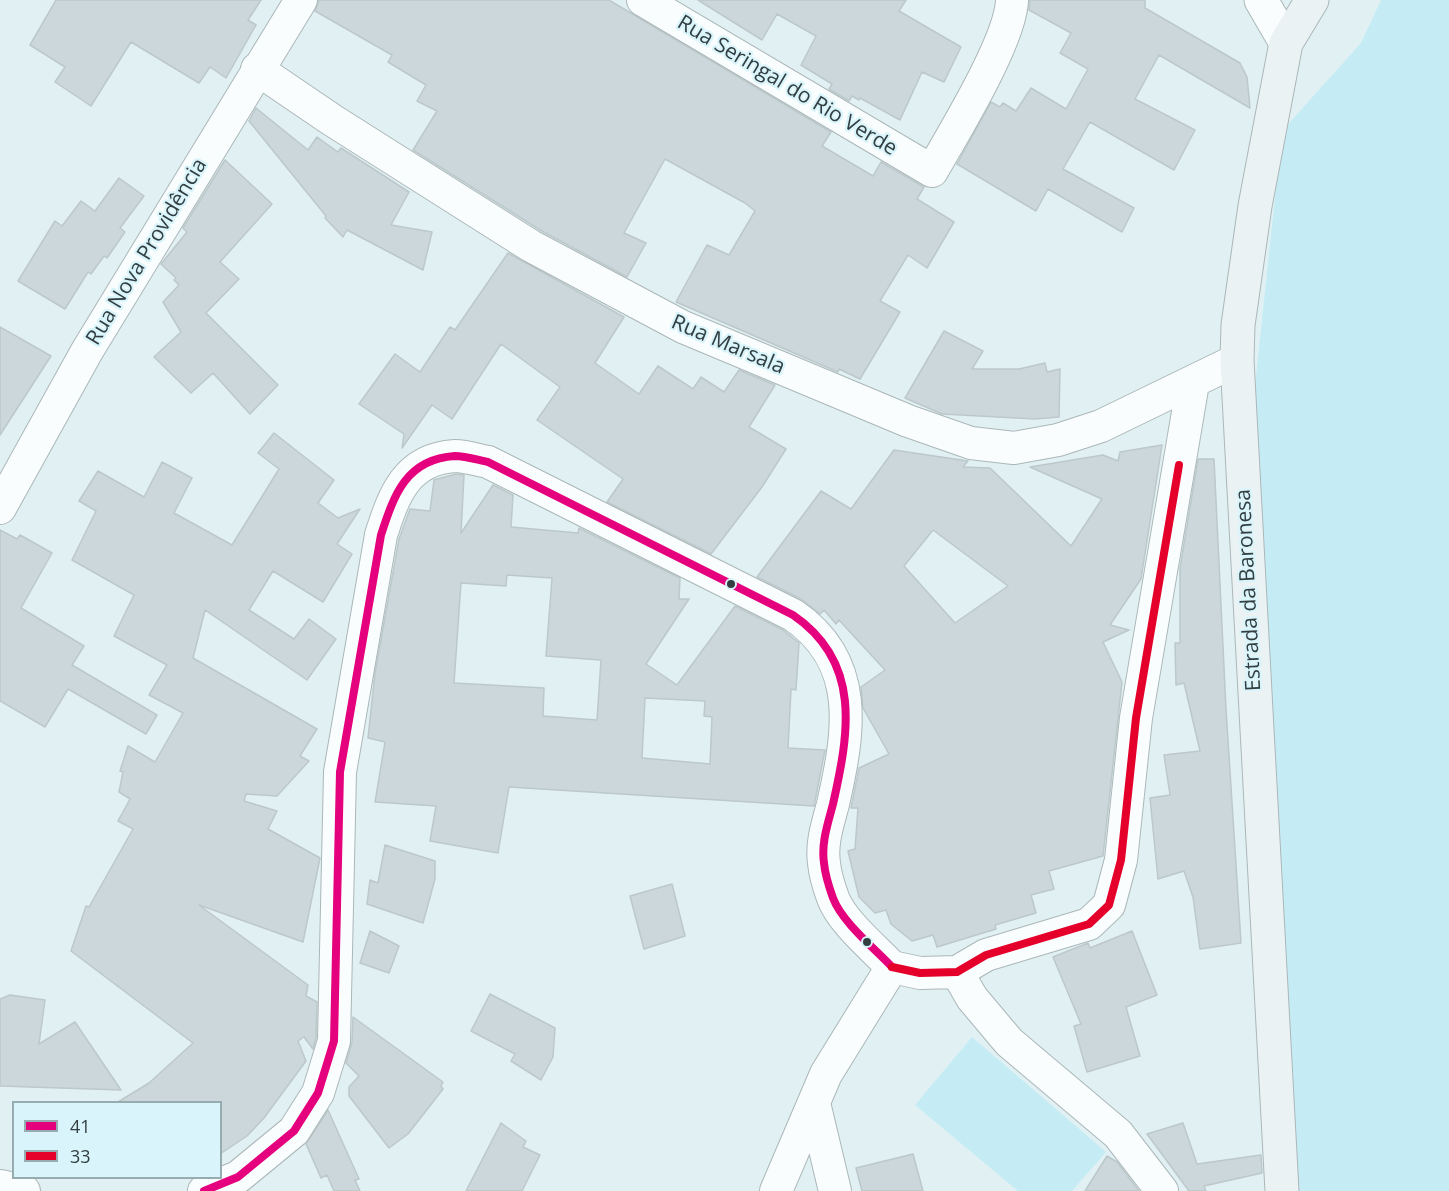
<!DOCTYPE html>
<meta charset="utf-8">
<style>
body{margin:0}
#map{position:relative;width:1449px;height:1191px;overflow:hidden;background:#e1f0f3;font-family:"Open Sans",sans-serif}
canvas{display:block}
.legend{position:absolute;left:12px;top:1101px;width:210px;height:78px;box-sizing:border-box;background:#d9f5fb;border:2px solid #97acb1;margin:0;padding:8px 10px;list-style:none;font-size:18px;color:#333e41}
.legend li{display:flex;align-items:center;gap:12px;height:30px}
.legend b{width:30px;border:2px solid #97acb1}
</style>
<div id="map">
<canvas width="1449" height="1191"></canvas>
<ul class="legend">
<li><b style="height:8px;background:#e5007d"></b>41</li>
<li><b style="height:8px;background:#e4002b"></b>33</li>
</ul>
</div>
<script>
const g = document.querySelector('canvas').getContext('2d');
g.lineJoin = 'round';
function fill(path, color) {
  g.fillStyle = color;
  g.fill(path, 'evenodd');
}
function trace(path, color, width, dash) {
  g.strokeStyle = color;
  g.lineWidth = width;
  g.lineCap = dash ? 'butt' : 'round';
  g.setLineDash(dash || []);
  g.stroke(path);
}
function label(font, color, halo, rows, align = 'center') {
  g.font = font + ' "Open Sans",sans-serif';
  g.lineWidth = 4.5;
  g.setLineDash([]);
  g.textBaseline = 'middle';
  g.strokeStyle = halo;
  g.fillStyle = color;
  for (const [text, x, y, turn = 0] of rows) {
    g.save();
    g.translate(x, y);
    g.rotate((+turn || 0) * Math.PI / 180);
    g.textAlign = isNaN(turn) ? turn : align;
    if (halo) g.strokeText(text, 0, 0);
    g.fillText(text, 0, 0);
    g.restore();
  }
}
const green = new Path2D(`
 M 1381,0 L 1449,0 L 1449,1191 L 1289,1191 L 1250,433 L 1282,131 L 1361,43 Z
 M 972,1037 L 1106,1152 L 1072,1191 L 1018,1191 L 915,1105 Z`);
const building = new Path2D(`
 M 56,0 L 261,0 L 248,20 L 256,25 L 226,78 L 210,67 L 199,83 L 131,42 L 91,106 L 55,82 L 65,67 L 30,45 Z
 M 319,0 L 609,0 L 831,132 L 822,146 L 873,176 L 881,162 L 924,187 L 917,199 L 954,222 L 927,268 L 908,255 L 880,301 L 900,312 L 860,379 L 839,369 L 838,372 L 676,302 L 707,245 L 729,255 L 755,211 L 745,203 L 665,159 L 624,233 L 646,243 L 627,277 L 540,230 L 413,150 L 437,111 L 417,101 L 426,85 L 388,62 L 392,55 L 315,11 Z
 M 698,0 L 906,0 L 899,11 L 961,47 L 944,82 L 922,72 L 900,120 L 860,98 L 859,100 L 852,96 L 849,101 L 829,89 L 832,84 L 801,65 L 816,36 L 777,14 L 762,40 Z
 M 1030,0 L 1145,0 L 1145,8 L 1240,63 L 1247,77 L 1250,108 L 1159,55 L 1135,99 L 1195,130 L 1174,170 L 1090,122 L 1063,169 L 1134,208 L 1122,232 L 1048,189 L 1036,211 L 957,164 L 991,102 L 1000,107 L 1003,103 L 1016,111 L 1031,88 L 1066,109 L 1088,69 L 1060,53 L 1071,33 L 1029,10 Z
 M 256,108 L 308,150 L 317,137 L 338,152 L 341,148 L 409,192 L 391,225 L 432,232 L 423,270 L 347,230 L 343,237 L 325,218 L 326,216 L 249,121 Z
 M 225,160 L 272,204 L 220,262 L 239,279 L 206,313 L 278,385 L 250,414 L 213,373 L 191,393 L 154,357 L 181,332 L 163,302 L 179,285 L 174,280 L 176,278 L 161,264 L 187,232 L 183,228 Z
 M 119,178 L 144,196 L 120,228 L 125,232 L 107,258 L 104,256 L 91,274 L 88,272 L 65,309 L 18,281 L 55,221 L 62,226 L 81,201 L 95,211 Z
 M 508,253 L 624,317 L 595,363 L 639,394 L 658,366 L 693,389 L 701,377 L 724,392 L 739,370 L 775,385 L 749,427 L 786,449 L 762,487 L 711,554 L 607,502 L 623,479 L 537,420 L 560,387 L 501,344 L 452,419 L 432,405 L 402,448 L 404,434 L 359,404 L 395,354 L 420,372 L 450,327 L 455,330 Z
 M 0,327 L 51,356 L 0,435 Z
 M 944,331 L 983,351 L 972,369 L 1019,369 L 1045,363 L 1047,372 L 1060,369 L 1059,417 L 1035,419 L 942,414 L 905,398 Z
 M 274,433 L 334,480 L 318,503 L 338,518 L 360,509 L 337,544 L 352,554 L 323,602 L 273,571 L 249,610 L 294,639 L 309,619 L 336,639 L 307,680 L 205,610 L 193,658 L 317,729 L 300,756 L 309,761 L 277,796 L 246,794 L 244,801 L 277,811 L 268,829 L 320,858 L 303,942 L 199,905 L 308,985 L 306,996 L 317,1002 L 316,1038 L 313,1049 L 304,1037 L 298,1041 L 306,1061 L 264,1118 L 247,1136 L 220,1154 L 220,1102 L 118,1102 L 149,1083 L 193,1043 L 71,951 L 86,906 L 89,907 L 133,829 L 118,821 L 130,799 L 119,792 L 123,772 L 120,771 L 128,746 L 155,762 L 183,713 L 149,695 L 167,665 L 114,636 L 134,595 L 72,560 L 96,511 L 79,501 L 98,471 L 144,497 L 162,462 L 192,478 L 174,513 L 232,545 L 279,469 L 258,453 Z
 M 1162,445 L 1141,579 L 1110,625 L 1129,630 L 1103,642 L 1122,682 L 1103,856 L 1049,871 L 1054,889 L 1031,895 L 1036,913 L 995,925 L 996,929 L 937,947 L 933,935 L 912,941 L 891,924 L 886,910 L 875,913 L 859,897 L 848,851 L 855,849 L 858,808 L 851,808 L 859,768 L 889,754 L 863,708 L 861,687 L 885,670 L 839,620 L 836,624 L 824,610 L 820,614 L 801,599 L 757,577 L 821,491 L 851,509 L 894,450 L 968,461 L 963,467 L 990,468 L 1071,546 L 1102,499 L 1030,467 L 1103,455 L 1118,461 L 1120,452 ZM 933,530 L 1008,586 L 955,623 L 904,566 Z
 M 1198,459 L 1214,459 L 1226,709 L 1241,943 L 1200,949 L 1193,897 L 1184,871 L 1158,879 L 1150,798 L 1170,795 L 1164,755 L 1200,751 L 1184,683 L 1176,685 L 1175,643 L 1180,643 L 1180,568 Z
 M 456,474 L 464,475 L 461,533 L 493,485 L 513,495 L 511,527 L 578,533 L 579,528 L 680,578 L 679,599 L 689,599 L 646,664 L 677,685 L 735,606 L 783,630 L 799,643 L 796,690 L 791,689 L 788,748 L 825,750 L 814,806 L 509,787 L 498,853 L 430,841 L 436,806 L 375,802 L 385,742 L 368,738 L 375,673 L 399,539 L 410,509 L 430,511 L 434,480 ZM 507,575 L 552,578 L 546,656 L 601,660 L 597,720 L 543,716 L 544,688 L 454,683 L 461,583 L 506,586 ZM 645,698 L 705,701 L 704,716 L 712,717 L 710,764 L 642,758 Z
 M 0,530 L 17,539 L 20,535 L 52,553 L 21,608 L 84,646 L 72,665 L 157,715 L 146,734 L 68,689 L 45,727 L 0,701 Z
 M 385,845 L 435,861 L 435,879 L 423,923 L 367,904 L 370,880 L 378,883 Z
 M 672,884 L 685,936 L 644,949 L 630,896 Z
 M 370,931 L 399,946 L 389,973 L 360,963 Z
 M 1132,931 L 1157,995 L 1126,1007 L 1140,1056 L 1087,1072 L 1074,1026 L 1081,1024 L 1053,957 L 1088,943 L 1090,948 Z
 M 490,994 L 555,1028 L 553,1057 L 541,1080 L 511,1061 L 515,1054 L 471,1031 Z
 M 10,995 L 45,1000 L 39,1044 L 75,1022 L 121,1090 L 0,1086 L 0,999 Z
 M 353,1017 L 443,1082 L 441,1086 L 443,1089 L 408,1134 L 389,1148 L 349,1096 L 349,1087 L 359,1076 L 346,1063 L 352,1042 Z
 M 328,1110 L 359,1179 L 355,1180 L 360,1191 L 334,1191 L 327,1175 L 321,1178 L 306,1144 Z
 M 501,1123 L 526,1141 L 523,1147 L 540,1155 L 522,1191 L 466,1191 Z
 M 1183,1123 L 1197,1164 L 1261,1155 L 1262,1173 L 1204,1186 L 1206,1191 L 1189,1191 L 1147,1134 Z
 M 913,1154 L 923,1191 L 862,1191 L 856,1168 Z
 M 1107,1156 L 1117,1162 L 1139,1191 L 1085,1191 Z`);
const minor = new Path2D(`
 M 643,0 L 932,171 C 953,134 1011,40 1012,0
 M 257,69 L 332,120 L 531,246 L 683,327 L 908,421 L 971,443 L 1014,448 L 1058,440 L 1101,426 L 1237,360
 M 0,508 L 87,351 L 301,0
 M 892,967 L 920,973 L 957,972 L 986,955 L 1089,924 L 1109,905 L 1121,860 L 1136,718 L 1193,383
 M 957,972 L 972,998 L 1009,1042 L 1118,1134 L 1162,1191
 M 814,1103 L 835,1191
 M 0,1186 L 24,1191
 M 204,1191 L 238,1177 L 294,1131 L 318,1093 L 334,1041 L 340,772 L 381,535 C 394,495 406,459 455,456 C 465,456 478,460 488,462 L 793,615 C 862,662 849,733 833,804 C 828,823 821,843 824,863 C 825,874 829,887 833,898 C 842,922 874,948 892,967
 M 776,1191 L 826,1074 L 892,967`);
const tertiary = new Path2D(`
 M 1261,0 L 1286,43`);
const secondary = new Path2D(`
 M 1282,1191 L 1237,360 L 1238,325 L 1255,206 L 1286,43 L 1312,0`);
const bus1 = new Path2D(`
 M 204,1191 L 238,1177 L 294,1131 L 318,1093 L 334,1041 L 340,772 L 381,535 C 394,495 406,459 455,456 C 465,456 478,460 488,462 L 793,615 C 862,662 849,733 833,804 C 828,823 821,843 824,863 C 825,874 829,887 833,898 C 842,922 874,948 892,967`);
const bus2 = new Path2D(`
 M 892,967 L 920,973 L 957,972 L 986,955 L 1089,924 L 1109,905 L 1121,860 L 1136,718 L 1179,465`);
const markers = [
 [731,584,5,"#333e41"],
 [867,942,5,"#333e41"]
];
const streetNames = [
 ["Rua Seringal do Rio Verde",787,86,31],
 ["Rua Nova Providência",147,252,-59],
 ["Rua Marsala",728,345,23],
 ["Estrada da Baronesa",1249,590,-93]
];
fill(green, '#c5ecf5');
fill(building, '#cbd7da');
trace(building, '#bcc8ca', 1.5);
trace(minor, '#abb7b9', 34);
trace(tertiary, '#abb7b9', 35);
trace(secondary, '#abb7b9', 35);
trace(minor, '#fafdfd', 32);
trace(tertiary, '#fafdfd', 33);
trace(secondary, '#ebf2f3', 33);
trace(bus1, '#e5007d', 8);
trace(bus2, '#e4002b', 8);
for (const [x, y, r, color] of markers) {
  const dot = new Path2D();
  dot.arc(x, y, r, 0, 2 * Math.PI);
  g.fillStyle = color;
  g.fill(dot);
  trace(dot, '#d9f5fb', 2);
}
label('21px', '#333e41', '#d9f5fb', streetNames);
</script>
